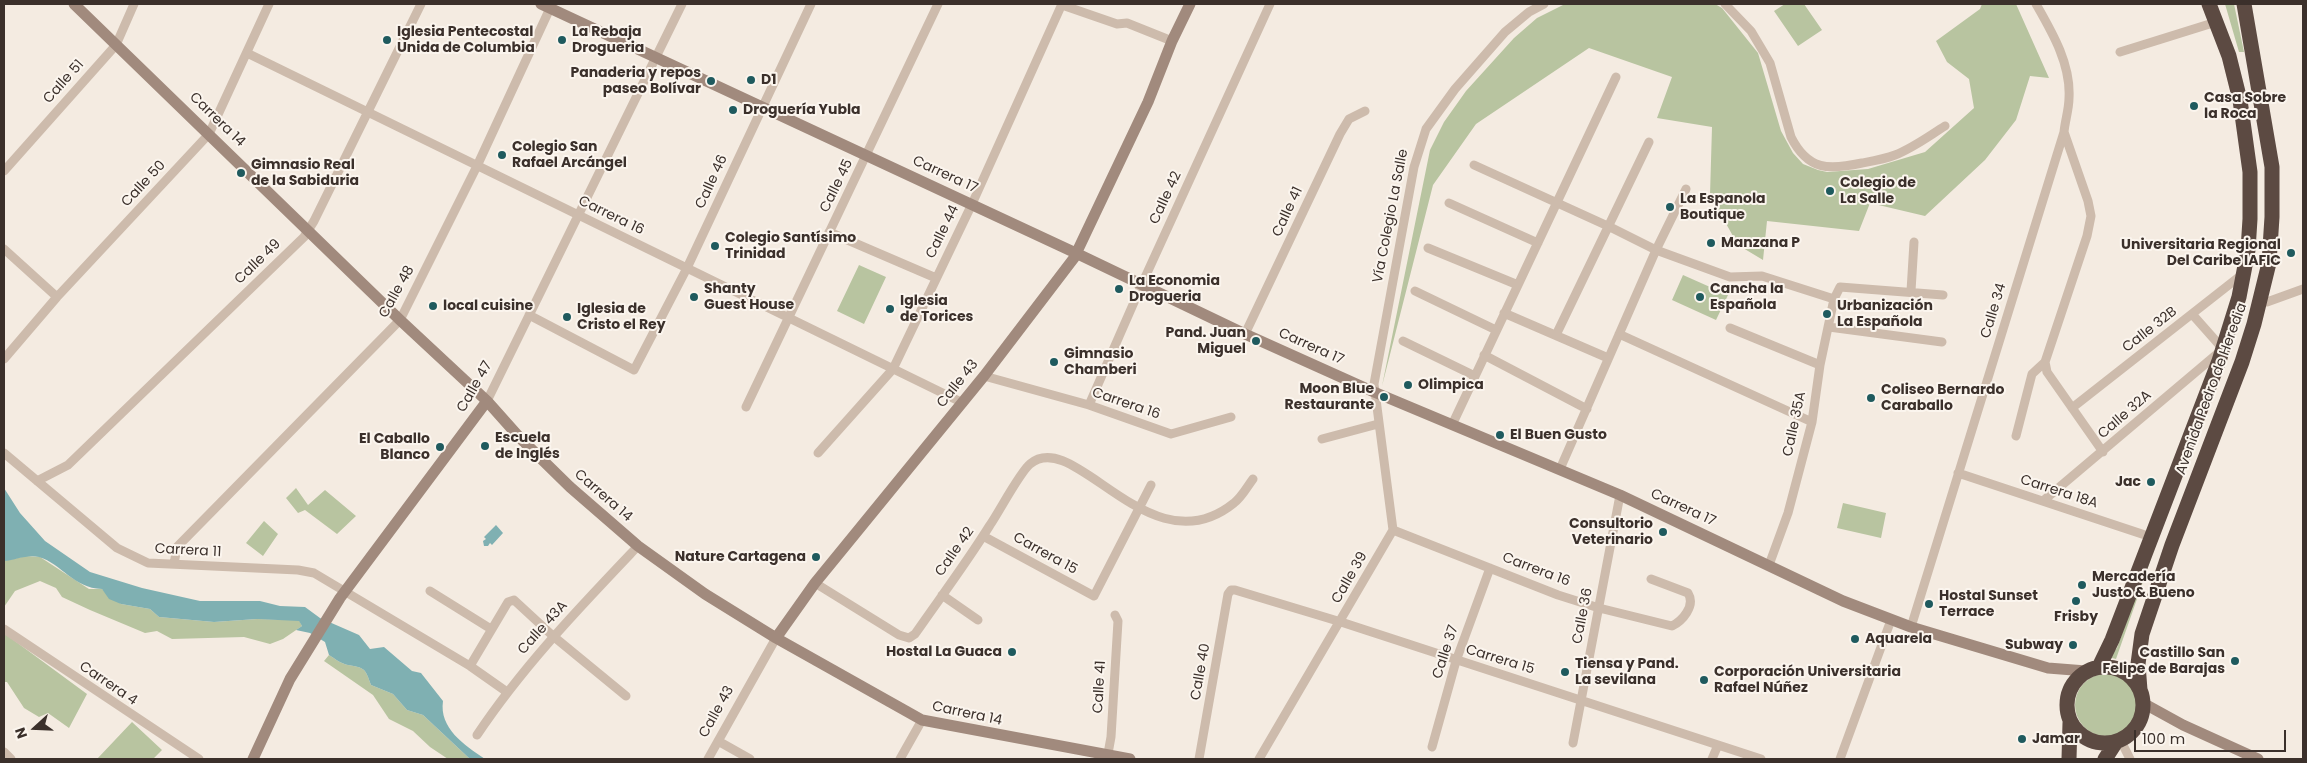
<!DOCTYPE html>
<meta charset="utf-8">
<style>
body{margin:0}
#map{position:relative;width:2307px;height:763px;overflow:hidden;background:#f4ebe1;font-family:Poppins,sans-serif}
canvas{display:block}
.frame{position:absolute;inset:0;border:5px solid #3b302b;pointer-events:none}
.north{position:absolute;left:10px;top:703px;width:50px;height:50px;-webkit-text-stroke:4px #fbf5ee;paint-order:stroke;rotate:250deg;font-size:14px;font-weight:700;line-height:20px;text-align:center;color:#3b302b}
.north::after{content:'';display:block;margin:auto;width:18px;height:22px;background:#3b302b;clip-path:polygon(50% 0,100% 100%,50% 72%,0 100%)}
.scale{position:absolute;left:2134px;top:730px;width:152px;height:22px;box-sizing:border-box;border:2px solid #3b302b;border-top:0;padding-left:6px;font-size:15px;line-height:18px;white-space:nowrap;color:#3b302b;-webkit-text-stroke:4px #fbf5ee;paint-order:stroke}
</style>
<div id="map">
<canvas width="2307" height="763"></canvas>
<div class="frame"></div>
<div class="north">N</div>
<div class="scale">100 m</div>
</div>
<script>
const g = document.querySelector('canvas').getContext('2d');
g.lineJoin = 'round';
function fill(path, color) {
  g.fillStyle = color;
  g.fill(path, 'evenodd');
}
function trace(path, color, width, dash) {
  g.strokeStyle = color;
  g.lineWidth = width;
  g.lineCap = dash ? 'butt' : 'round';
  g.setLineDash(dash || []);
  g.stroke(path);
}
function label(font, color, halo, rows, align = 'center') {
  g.font = font + ' Poppins,sans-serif';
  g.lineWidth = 4;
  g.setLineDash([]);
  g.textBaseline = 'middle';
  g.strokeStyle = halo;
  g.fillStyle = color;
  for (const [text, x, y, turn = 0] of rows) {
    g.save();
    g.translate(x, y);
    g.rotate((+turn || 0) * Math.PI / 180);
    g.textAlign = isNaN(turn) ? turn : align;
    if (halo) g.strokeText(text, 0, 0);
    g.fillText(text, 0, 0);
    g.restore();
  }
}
const green = new Path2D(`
 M 1565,4 L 1715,4 L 1722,8 L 1758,53 L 1781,131 L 1793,153 L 1803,164 L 1818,170 L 1827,172 L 1868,169 L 1925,152 L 1974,108 L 1969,79 L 1947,62 L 1936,41 L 1980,9 L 1982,4 L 2016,4 L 2049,78 L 2030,76 L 2016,120 L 1985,160 L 1925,216 L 1870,203 L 1859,231 L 1767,221 L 1763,260 L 1738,245 L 1710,195 L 1712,127 L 1657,118 L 1672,77 L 1589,48 L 1476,124 L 1433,185 L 1382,386 L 1430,150 L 1444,122 L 1466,91 L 1514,38 L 1537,18 Z
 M 1785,4 L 1804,4 L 1822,30 L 1798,46 L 1774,11 Z
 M 2225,4 L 2234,4 L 2244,52 L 2239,52 Z
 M 859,265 L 886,277 L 864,324 L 837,311 Z
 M 1683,275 L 1728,295 L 1716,320 L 1672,300 Z
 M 296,488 L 308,505 L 325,490 L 356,516 L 337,534 L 305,510 L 298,513 L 286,498 Z
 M 1843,503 L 1886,513 L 1881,538 L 1837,528 Z
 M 264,521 L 278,534 L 263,556 L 246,543 Z
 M 26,556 L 40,557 L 89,589 L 102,589 L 121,604 L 150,609 L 159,617 L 214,622 L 257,619 L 299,620 L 302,626 L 283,639 L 270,644 L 244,637 L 172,639 L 157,631 L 145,633 L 90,610 L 62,597 L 56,588 L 40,581 L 15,591 L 4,607 L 4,561 Z
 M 2151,559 L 2116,659 L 2108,657 L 2117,648 L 2147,564 Z
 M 4,633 L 87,694 L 69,728 L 48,713 L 39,717 L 24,708 L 7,682 L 4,682 Z
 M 329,655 C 335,659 342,664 348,665 C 365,668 365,668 371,685 L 393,694 L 407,710 L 423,715 L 470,759 L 448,759 L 430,747 L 413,731 L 389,719 L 373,695 L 324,661 Z
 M2075 705a31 31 0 1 1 62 0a31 31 0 1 1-62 0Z
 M 132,722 L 162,750 L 153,759 L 97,759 Z`);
const water = new Path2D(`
 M 4,488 L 20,513 L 45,541 L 90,572 L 142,588 L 200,601 L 260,601 L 280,606 L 305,607 L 320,618 L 359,635 L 370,649 L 384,647 L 412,671 L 421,673 L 443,701 C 439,728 464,745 485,759 L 470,759 L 423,715 L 407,710 L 393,694 L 371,685 C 365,668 365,668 348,665 C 342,664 335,659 329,655 L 325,642 L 310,633 L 296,630 L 302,626 L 299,621 L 257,619 L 214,622 L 159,617 L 150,609 L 121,604 L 109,599 L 102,589 C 73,588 62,564 39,557 C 27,554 16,560 4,561 Z
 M 496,525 L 503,533 L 492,545 L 490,543 L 488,546 L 484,546 L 483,541 L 486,539 L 484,537 Z`);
const street = new Path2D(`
 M 1725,4 L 1751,31 L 1770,63 L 1791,137 C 1808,171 1829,170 1862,163 C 1873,161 1885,159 1895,155 C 1913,148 1929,136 1945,126
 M 1062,5 L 1117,24 L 1127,23 L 1172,41
 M 2120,52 L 2216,22
 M 247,53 L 963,403
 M 2064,132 L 2088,201 L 2091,216 L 2087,236 L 2045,362 L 2047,372 L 2103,452
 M 1474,165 L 1610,227 L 1656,250 L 1730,277 L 1762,276 L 1834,299
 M 4,171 L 116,45 L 134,4
 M 1449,203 L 1538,243
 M 829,232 L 936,278
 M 1428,248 L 1518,285
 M 4,249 L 57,297
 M 1415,291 L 1496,330
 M 1911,291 L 1914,242
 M 2260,302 L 2267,302 L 2303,289
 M 1504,313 L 1608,358
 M 529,315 L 634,370 L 687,268 L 811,4
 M 1829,327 L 1942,342
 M 1730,328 L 1820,365
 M 1245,334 L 1340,134 L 1349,119 L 1365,111
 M 1619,334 L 1812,422
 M 1556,335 L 1649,142
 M 1403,341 L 1475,376
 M 1484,355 L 1587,409
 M 4,359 L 57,297 L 209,134 L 269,4
 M 984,376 L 1089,405 L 1171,434 L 1231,417
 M 487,401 L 682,4
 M 1089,405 L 1142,284 L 1270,4
 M 746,407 L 938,4
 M 2072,408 L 2244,273
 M 1452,425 L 1616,77
 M 2016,436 L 2032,374 L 2045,362
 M 1322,439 L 1378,424
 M 4,453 L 117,548 L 148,563 L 298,570 L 314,573 L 470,666 L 507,692
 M 818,453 L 893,369 L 972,204 L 1062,4
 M 1560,469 L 1656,250 L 1686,189
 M 1958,473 L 2151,537
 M 37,481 L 68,465 L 304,237 L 314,221 L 421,4
 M 2043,501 L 2223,349 L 2192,314
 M 1393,530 L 1558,595 L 1599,608 L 1672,626 C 1682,621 1696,606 1688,593 L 1651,579
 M 983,536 L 1094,596 L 1151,485
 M 174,564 L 177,547 L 400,320 L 477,166 L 552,4
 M 1769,565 L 1788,513 L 1812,422 L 1820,365 L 1834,299 L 1840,287 L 1943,295
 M 815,583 L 899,635 L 909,638 L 915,634 C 940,598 967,562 990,525 C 999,512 1020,472 1030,464 C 1075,426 1150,571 1234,503 C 1242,497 1247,487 1253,479
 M 430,591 L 491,629
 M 942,595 L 978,620
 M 1911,627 L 2064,132 C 2065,121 2069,109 2069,98 C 2071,64 2052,32 2036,4
 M 4,629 L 199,759
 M 470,666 L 508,602 L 514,600 L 553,636 L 626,696
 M 477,735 C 523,666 581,606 638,546
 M 718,741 L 750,759
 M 2121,741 L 2130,759
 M 1573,743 L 1620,495
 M 1432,747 L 1456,661 L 1490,568
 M 4,752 L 11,759
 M 708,759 L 776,638
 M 900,759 L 922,720
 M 1107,759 L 1111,737 L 1118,621 L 1115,615
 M 1199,759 L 1228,594 L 1231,590 L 1235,590 L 1341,622 L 1761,759
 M 1259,759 L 1393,530 L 1374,384 L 1414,167 L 1426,129 L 1455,89 L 1505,32 L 1529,12 L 1544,4
 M 1712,759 L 1718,745
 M 1840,759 L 1891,620`);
const secondary = new Path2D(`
 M 74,4 L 400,320 L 487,401 L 520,438 L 570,487 L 638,546 L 705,594 L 776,638 L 922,720 L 1130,759
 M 541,4 L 1080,255 L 1245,334 L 1374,392 L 1620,495 L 1843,601 L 1911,627 L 2048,668 L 2086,671
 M 776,638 L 815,583 L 984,376 L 1074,258 L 1148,102 L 1172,41 L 1190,4
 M 2143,703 L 2183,725 L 2258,759
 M 253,759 L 290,679 L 340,598 L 487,401`);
const highway = new Path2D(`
 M2067 705a38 38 0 1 1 76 0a38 38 0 1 1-76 0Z
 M 2099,667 L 2112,640 L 2219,361 L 2239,297 L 2248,250 L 2250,219 L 2250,172 L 2240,100 L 2229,56 L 2209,4
 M 2140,690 L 2138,664 L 2142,634 L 2172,545 L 2242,362 L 2254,324 L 2269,263 L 2272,217 L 2272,167 L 2244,4
 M 2069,759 L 2070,723
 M 2105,759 L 2116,742`);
const markers = [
 [387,40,5,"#1f5a5e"],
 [562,40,5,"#1f5a5e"],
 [751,80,5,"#1f5a5e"],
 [711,81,5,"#1f5a5e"],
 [2194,106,5,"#1f5a5e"],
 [733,110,5,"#1f5a5e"],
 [502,155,5,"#1f5a5e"],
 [241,173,5,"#1f5a5e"],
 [1830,191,5,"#1f5a5e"],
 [1670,207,5,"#1f5a5e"],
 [1711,243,5,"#1f5a5e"],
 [715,246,5,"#1f5a5e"],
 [2291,253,5,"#1f5a5e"],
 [1119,289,5,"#1f5a5e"],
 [694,297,5,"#1f5a5e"],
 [1700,297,5,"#1f5a5e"],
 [433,306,5,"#1f5a5e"],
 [890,309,5,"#1f5a5e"],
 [1827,314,5,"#1f5a5e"],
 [567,317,5,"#1f5a5e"],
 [1256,341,5,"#1f5a5e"],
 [1054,362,5,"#1f5a5e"],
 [1408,385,5,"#1f5a5e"],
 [1384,397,5,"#1f5a5e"],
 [1871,398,5,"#1f5a5e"],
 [1500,435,5,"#1f5a5e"],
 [485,446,5,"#1f5a5e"],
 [440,447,5,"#1f5a5e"],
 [2151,482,5,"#1f5a5e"],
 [1663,532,5,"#1f5a5e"],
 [816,557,5,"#1f5a5e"],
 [2082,585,5,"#1f5a5e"],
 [2076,601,5,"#1f5a5e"],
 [1929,604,5,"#1f5a5e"],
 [1855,639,5,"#1f5a5e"],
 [2073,645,5,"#1f5a5e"],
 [1012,652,5,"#1f5a5e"],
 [2235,661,5,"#1f5a5e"],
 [1565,672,5,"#1f5a5e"],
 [1704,680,5,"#1f5a5e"],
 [2022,739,5,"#1f5a5e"]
];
const poiNames = [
 ["Iglesia Pentecostal",397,32],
 ["Unida de Columbia",397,48],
 ["La Rebaja",572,32],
 ["Drogueria",572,48],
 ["Panaderia y repos",701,73,"right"],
 ["paseo Bolívar",701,89,"right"],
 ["D1",761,80],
 ["Casa Sobre",2204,98],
 ["la Roca",2204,114],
 ["Droguería Yubla",743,110],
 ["Colegio San",512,147],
 ["Rafael Arcángel",512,163],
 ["Gimnasio Real",251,165],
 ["de la Sabiduria",251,181],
 ["Colegio de",1840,183],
 ["La Salle",1840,199],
 ["La Espanola",1680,199],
 ["Boutique",1680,215],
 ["Colegio Santísimo",725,238],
 ["Trinidad",725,254],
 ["Manzana P",1721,243],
 ["Universitaria Regional",2281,245,"right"],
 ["Del Caribe IAFIC",2281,261,"right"],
 ["La Economia",1129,281],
 ["Drogueria",1129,297],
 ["Shanty",704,289],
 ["Guest House",704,305],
 ["Cancha la",1710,289],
 ["Española",1710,305],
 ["Iglesia",900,301],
 ["de Torices",900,317],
 ["local cuisine",443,306],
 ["Urbanización",1837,306],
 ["La Española",1837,322],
 ["Iglesia de",577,309],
 ["Cristo el Rey",577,325],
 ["Pand. Juan",1246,333,"right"],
 ["Miguel",1246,349,"right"],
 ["Gimnasio",1064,354],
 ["Chamberi",1064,370],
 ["Olimpica",1418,385],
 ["Moon Blue",1374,389,"right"],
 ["Restaurante",1374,405,"right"],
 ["Coliseo Bernardo",1881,390],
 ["Caraballo",1881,406],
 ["El Buen Gusto",1510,435],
 ["Escuela",495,438],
 ["de Inglés",495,454],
 ["El Caballo",430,439,"right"],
 ["Blanco",430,455,"right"],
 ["Jac",2141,482,"right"],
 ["Consultorio",1653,524,"right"],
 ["Veterinario",1653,540,"right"],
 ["Nature Cartagena",806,557,"right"],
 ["Mercadería",2092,577],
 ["Justo & Bueno",2092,593],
 ["Hostal Sunset",1939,596],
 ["Terrace",1939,612],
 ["Frisby",2076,617,"center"],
 ["Aquarela",1865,639],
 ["Subway",2063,645,"right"],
 ["Hostal La Guaca",1002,652,"right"],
 ["Castillo San",2225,653,"right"],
 ["Felipe de Barajas",2225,669,"right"],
 ["Tiensa y Pand.",1575,664],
 ["La sevilana",1575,680],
 ["Corporación Universitaria",1714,672],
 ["Rafael Núñez",1714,688],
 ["Jamar",2032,739]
];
const streetNames = [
 ["Calle 51",64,82,-48],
 ["Carrera 14",217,120,44],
 ["Carrera 17",945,175,25],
 ["Calle 46",712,182,-65],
 ["Calle 50",144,184,-47],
 ["Calle 45",837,186,-64],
 ["Calle 42",1166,198,-65],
 ["Calle 41",1288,212,-65],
 ["Carrera 16",611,216,26],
 ["Vía Colegio La Salle",1391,216,-79],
 ["Calle 44",943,232,-64],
 ["Calle 49",258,262,-44],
 ["Calle 48",397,292,-61],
 ["Calle 34",1994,311,-73],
 ["Calle 32B",2150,330,-38],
 ["Carrera 17",1311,347,24],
 ["Calle 43",958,384,-51],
 ["Calle 47",475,387,-60],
 ["Avenida Pedro de Heredia",2212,389,-70],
 ["Carrera 16",1126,404,19],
 ["Calle 32A",2125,415,-41],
 ["Calle 35A",1795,424,-78],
 ["Carrera 18A",2059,492,18],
 ["Carrera 14",603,496,41],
 ["Carrera 17",1683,508,25],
 ["Carrera 11",188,551,3],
 ["Calle 42",955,552,-55],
 ["Carrera 15",1045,554,29],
 ["Carrera 16",1536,570,21],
 ["Calle 39",1350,578,-60],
 ["Calle 36",1583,616,-79],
 ["Calle 43A",543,628,-48],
 ["Calle 37",1446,652,-72],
 ["Carrera 15",1500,660,17],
 ["Calle 40",1201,672,-80],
 ["Carrera 4",108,684,34],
 ["Calle 41",1100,687,-87],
 ["Calle 43",717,712,-61],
 ["Carrera 14",967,714,12]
];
fill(green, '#b8c4a0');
fill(water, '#7fb0b2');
trace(street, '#cdbbac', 9);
trace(secondary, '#a18a7d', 11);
trace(highway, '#5c4a42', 15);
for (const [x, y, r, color] of markers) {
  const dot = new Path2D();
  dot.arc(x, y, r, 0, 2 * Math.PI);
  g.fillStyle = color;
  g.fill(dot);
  trace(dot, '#fbf5ee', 2);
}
label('bold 14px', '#3b302b', '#fbf5ee', poiNames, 'left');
label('14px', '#3b302b', '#fbf5ee', streetNames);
</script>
